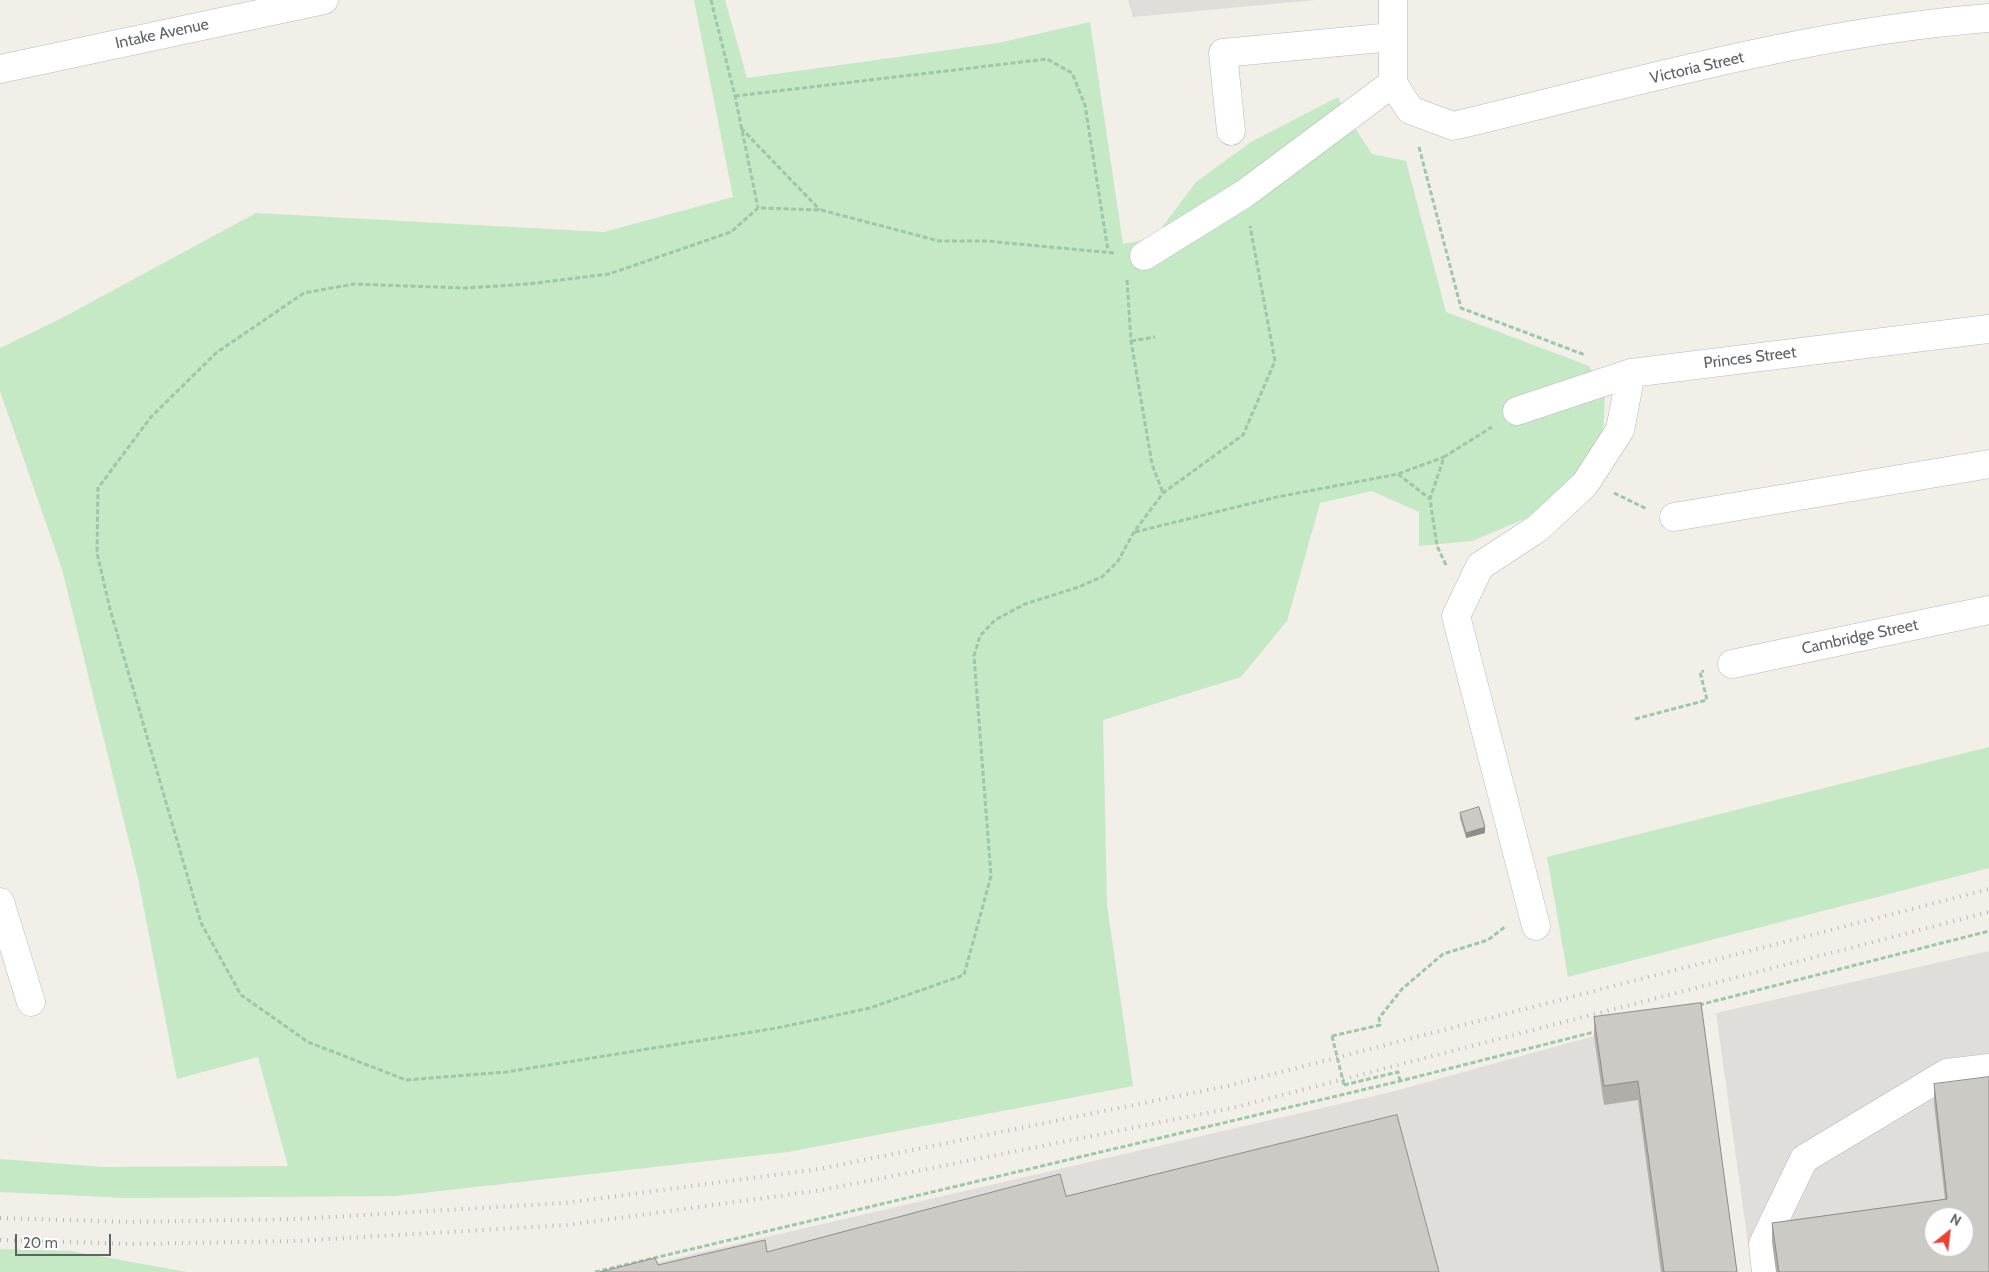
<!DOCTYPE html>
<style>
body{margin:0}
#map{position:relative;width:1989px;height:1272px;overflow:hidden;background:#f1efe8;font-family:Cabin,sans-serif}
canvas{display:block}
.north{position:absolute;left:1924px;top:1207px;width:50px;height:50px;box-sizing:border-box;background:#fff;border:1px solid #bfc1c3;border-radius:50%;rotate:29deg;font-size:14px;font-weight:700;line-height:20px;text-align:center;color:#5f6368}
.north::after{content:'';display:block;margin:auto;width:18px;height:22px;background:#ea4335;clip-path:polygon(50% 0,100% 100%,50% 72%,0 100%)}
.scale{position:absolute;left:15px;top:1234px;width:96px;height:22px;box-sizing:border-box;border:2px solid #5f6368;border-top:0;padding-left:6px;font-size:15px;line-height:18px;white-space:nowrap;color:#5f6368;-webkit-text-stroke:4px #fff;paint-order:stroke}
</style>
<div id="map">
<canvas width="1989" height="1272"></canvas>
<div class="north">N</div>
<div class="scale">20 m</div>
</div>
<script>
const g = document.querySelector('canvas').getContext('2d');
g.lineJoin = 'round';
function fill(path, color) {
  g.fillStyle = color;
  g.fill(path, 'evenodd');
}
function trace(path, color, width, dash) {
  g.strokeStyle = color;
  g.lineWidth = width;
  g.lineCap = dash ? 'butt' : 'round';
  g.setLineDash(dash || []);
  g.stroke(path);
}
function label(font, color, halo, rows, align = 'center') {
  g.font = font + ' Cabin,sans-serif';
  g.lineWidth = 4.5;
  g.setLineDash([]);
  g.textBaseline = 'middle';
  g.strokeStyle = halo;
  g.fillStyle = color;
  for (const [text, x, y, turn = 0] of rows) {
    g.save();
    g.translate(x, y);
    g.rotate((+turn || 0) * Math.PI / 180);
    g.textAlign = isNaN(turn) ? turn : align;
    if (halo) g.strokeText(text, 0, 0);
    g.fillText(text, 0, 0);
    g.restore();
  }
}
const industrial = new Path2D(`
 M 1128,0 L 1316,0 L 1133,17 Z
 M 1989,951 L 1989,1272 L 1752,1272 L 1716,1013 ZM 1934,1217 L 1964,1217 L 1964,1247 L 1934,1247 Z
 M 1701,1022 L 1735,1272 L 616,1272 L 1391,1092 L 1594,1036 Z`);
const green = new Path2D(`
 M 694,0 L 725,0 L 747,78 L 998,43 L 1090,22 L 1123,244 L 1154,238 L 1196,182 L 1251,142 L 1338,97 L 1347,116 L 1372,154 L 1406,161 L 1446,312 L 1589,366 L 1605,396 L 1603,433 L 1577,475 L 1527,518 L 1472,541 L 1419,546 L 1419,512 L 1372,491 L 1320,503 L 1287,621 L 1241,677 L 1103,720 L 1107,905 L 1133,1086 L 788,1152 L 395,1196 L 127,1198 L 0,1192 L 0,1159 L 104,1167 L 288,1166 L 258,1057 L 177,1079 L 138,878 L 62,569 L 0,391 L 0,348 L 60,319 L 256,213 L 604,232 L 733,197 Z
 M 1989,747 L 1989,868 L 1568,977 L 1547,857 Z
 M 0,1249 L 71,1251 L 187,1272 L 0,1272 Z`);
const path = new Path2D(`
 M 711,0 L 735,96 L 758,208
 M 735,96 L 1047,59 L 1072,73 L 1085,105 L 1108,251
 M 741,128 L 820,210
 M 1419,147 L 1461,308 L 1585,355
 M 1114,253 L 986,241 L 939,241 L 821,210 L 758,208 L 731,232 L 609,274 L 528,284 L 465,288 L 354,284 L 304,293 L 216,353 L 151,417 L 98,488 L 97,553 L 110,609 L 201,923 L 241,995 L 308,1042 L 406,1080 L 506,1072 L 777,1028 L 870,1008 L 964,975 L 991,876 L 974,656 L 980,636 L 995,620 L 1025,604 L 1076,588 L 1102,577 L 1118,561 L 1134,532 L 1163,493 L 1243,435 L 1275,361 L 1250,226
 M 1127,280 L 1131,341 L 1152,464 L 1163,493
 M 1131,341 L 1155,337
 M 1398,474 L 1430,499
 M 1614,493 L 1647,509
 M 1135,532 L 1277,497 L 1398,474 L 1444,457
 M 1446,565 L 1437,546 L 1430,499 L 1444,457 L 1492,427
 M 1635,719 L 1707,700 L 1700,672 L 1704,671
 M 1699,1005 L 1989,931
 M 1332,1036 L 1380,1025 L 1379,1018 L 1402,989 L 1443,954 L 1488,940 L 1506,926
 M 1344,1085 L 1398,1072 L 1400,1081
 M 595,1272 L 1400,1081 L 1598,1031`);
const minor = new Path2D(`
 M 1393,0 L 1393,83 L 1410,110 L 1453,126 C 1630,84 1807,32 1989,18
 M 0,69 L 324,0
 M 1231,131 L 1223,53 L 1392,37
 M 1144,256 L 1244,194 L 1393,83
 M 1517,411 L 1631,373 L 1989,329
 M 1674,517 L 1989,464
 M 1732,664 L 1989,610
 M 0,902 L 31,1002
 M 1536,926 L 1456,616 L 1480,566 L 1538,528 L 1585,484 L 1620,430 L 1631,373
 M 1766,1272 L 1763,1244 L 1804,1159 L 1947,1073 L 1989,1068`);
const rail = new Path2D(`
 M 0,1218 L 132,1222 L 296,1219 L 565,1203 L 819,1169 L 1227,1086 L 1989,889
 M 0,1240 L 132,1244 L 296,1241 L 567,1225 L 822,1190 L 1232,1108 L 1989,912`);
const pathBridge = new Path2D(`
 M 1332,1036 L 1344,1085`);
const wall = new Path2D(`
 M 1460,813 L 1485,833 L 1466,838 L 1460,818 Z
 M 1701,1003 L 1737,1272 L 1661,1272 L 1638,1100 L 1604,1105 L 1594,1036 L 1594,1017 Z
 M 1934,1084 L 1989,1272 L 1776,1272 L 1772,1242 L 1772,1223 L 1945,1199 L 1934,1103 Z`);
const shadedWall = new Path2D(`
 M 1485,827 L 1485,833 L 1466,838 L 1466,833 Z`);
const building = new Path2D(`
 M 1479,807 L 1485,827 L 1466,833 L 1460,813 Z
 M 1701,1003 L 1737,1272 L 1664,1272 L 1638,1081 L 1604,1086 L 1594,1017 Z
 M 1989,1077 L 1989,1272 L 1779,1272 L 1772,1223 L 1947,1199 L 1934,1084 ZM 1934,1217 L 1964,1217 L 1964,1247 L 1934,1247 Z
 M 1397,1115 L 1439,1272 L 600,1272 L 655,1258 L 658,1265 L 765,1240 L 767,1252 L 1060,1174 L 1066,1196 Z`);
const streetNames = [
 ["Intake Avenue",162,34,-12],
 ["Victoria Street",1697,68,-13],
 ["Princes Street",1750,358,-7],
 ["Cambridge Street",1860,637,-12]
];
fill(industrial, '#e0deda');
fill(green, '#c5e8c5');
trace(minor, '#b5b8bc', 29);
trace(path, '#9cc7a9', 3, [5, 2.5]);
trace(minor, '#fff', 28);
trace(rail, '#b6b7b8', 4, [1, 6]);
trace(pathBridge, '#9cc7a9', 3, [5, 2.5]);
fill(wall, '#afaea9');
fill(shadedWall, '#8f8d8a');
fill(building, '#cccac5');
trace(building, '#8f8d8a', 1);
label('16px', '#5f6368', '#fff', streetNames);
</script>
